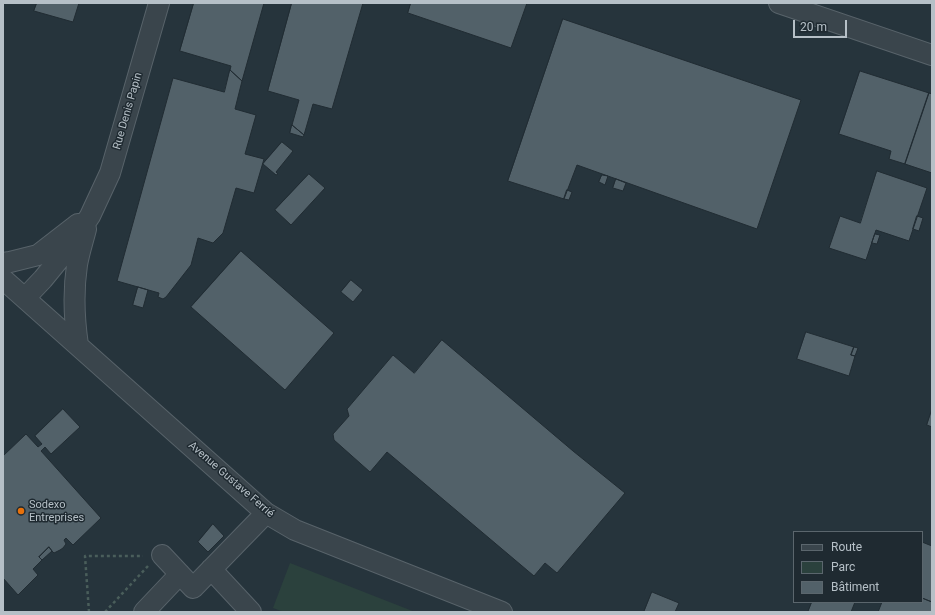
<!DOCTYPE html>
<meta charset="utf-8">
<style>
body{margin:0}
#map{position:relative;width:935px;height:615px;overflow:hidden;background:#26343c;font-family:Roboto,sans-serif}
canvas{display:block}
.frame{position:absolute;inset:0;border:4px solid #b6c0c7;pointer-events:none}
.legend{position:absolute;left:793px;top:531px;width:130px;height:72px;box-sizing:border-box;background:#1f2a31;border:1px solid #5b666d;margin:0;padding:5px 7px;list-style:none;font-size:12px;color:#b6c0c7}
.legend li{display:flex;align-items:center;gap:8px;height:20px}
.legend b{width:20px;border:1px solid #5b666d}
.scale{position:absolute;left:793px;top:20px;width:54px;height:18px;box-sizing:border-box;border:2px solid #b6c0c7;border-top:0;padding-left:5px;font-size:12px;line-height:14px;white-space:nowrap;color:#b6c0c7;-webkit-text-stroke:3px #1f2a31;paint-order:stroke}
</style>
<div id="map">
<canvas width="935" height="615"></canvas>
<div class="frame"></div>
<ul class="legend">
<li><b style="height:5px;background:#3a454c"></b>Route</li>
<li><b style="height:11px;background:#2b413d"></b>Parc</li>
<li><b style="height:11px;background:#526169"></b>Bâtiment</li>
</ul>
<div class="scale">20 m</div>
</div>
<script>
const g = document.querySelector('canvas').getContext('2d');
g.lineJoin = 'round';
function fill(path, color) {
  g.fillStyle = color;
  g.fill(path, 'evenodd');
}
function trace(path, color, width, dash) {
  g.strokeStyle = color;
  g.lineWidth = width;
  g.lineCap = dash ? 'butt' : 'round';
  g.setLineDash(dash || []);
  g.stroke(path);
}
function label(font, color, halo, rows, align = 'center') {
  g.font = font + ' Roboto,sans-serif';
  g.lineWidth = 3;
  g.setLineDash([]);
  g.textBaseline = 'middle';
  g.strokeStyle = halo;
  g.fillStyle = color;
  for (const [text, x, y, turn = 0] of rows) {
    g.save();
    g.translate(x, y);
    g.rotate((+turn || 0) * Math.PI / 180);
    g.textAlign = isNaN(turn) ? turn : align;
    if (halo) g.strokeText(text, 0, 0);
    g.fillText(text, 0, 0);
    g.restore();
  }
}
const green = new Path2D(`
 M 290,563 L 415,612 L 284,612 L 273,608 Z`);
const building = new Path2D(`
 M 37,3 L 79,3 L 73,22 L 34,11 Z
 M 194,3 L 264,3 L 242,81 L 230,70 L 231,66 L 180,51 Z
 M 292,3 L 363,3 L 332,109 L 313,104 L 304,135 L 292,125 L 299,100 L 268,91 Z
 M 411,3 L 527,3 L 511,48 L 408,13 Z
 M 563,19 L 801,100 L 757,229 L 577,165 L 564,199 L 508,181 Z
 M 230,70 L 242,81 L 235,109 L 256,115 L 245,154 L 264,159 L 254,193 L 236,188 L 223,233 L 213,243 L 198,238 L 191,265 L 166,297 L 163,299 L 158,297 L 159,293 L 117,281 L 173,78 L 224,92 Z
 M 860,71 L 929,93 L 905,164 L 889,159 L 891,151 L 839,134 Z
 M 929,93 L 932,94 L 932,173 L 905,164 Z
 M 292,125 L 304,135 L 303,137 L 290,133 Z
 M 282,142 L 293,151 L 276,172 L 278,174 L 276,175 L 263,164 Z
 M 877,171 L 927,188 L 909,241 L 876,230 L 866,260 L 829,248 L 840,216 L 860,223 Z
 M 309,174 L 325,188 L 291,225 L 275,210 Z
 M 602,175 L 608,176 L 605,185 L 599,182 Z
 M 616,179 L 626,183 L 623,191 L 613,188 Z
 M 567,190 L 572,192 L 569,200 L 564,199 Z
 M 917,216 L 923,218 L 919,231 L 913,229 Z
 M 875,234 L 880,235 L 877,244 L 872,243 Z
 M 241,251 L 334,333 L 285,390 L 191,307 Z
 M 351,280 L 363,290 L 353,302 L 341,292 Z
 M 138,287 L 148,290 L 143,308 L 133,305 Z
 M 806,332 L 854,347 L 851,355 L 855,356 L 849,376 L 797,359 Z
 M 442,340 L 573,451 L 625,493 L 557,573 L 545,563 L 534,576 L 387,452 L 370,472 L 334,440 L 333,434 L 349,416 L 347,409 L 393,355 L 414,373 Z
 M 854,347 L 858,348 L 855,356 L 851,355 Z
 M 63,409 L 80,427 L 51,454 L 45,447 L 41,451 L 101,518 L 73,545 L 66,538 L 64,540 L 66,544 L 63,548 L 60,550 L 54,553 L 52,551 L 49,547 L 39,557 L 42,560 L 33,569 L 38,575 L 18,595 L 3,578 L 3,456 L 26,434 L 38,447 L 42,444 L 35,436 Z
 M 932,409 L 932,427 L 927,425 Z
 M 213,524 L 224,536 L 208,552 L 198,542 Z
 M 922,542 L 932,546 L 932,602 L 922,598 Z
 M 49,547 L 52,551 L 42,560 L 39,557 Z
 M 652,592 L 679,603 L 675,612 L 644,612 Z
 M 922,598 L 932,602 L 932,612 L 878,612 L 882,602 L 922,602 Z
 M 812,602 L 855,602 L 851,612 L 808,612 Z`);
const path = new Path2D(`
 M 89,612 L 85,556 L 143,556
 M 105,612 L 148,566`);
const minor = new Path2D(`
 M 779,3 L 932,55
 M 3,263 L 10,262 L 38,255 L 78,224
 M 3,279 L 266,513 L 295,530 L 502,612
 M 25,298 L 43,279 L 70,246 L 90,216 L 110,173 L 159,3
 M 78,345 C 74,318 73,292 77,265 C 79,253 83,241 86,229
 M 162,555 L 193,588 L 266,513
 M 211,569 L 251,612
 M 144,612 L 180,574`);
const markers = [
 [21,511,4,"#e8710a"]
];
const streetNames = [
 ["Rue Denis Papin",128,111,-74],
 ["Avenue Gustave Ferrié",231,480,41]
];
const poiNames = [
 ["Sodexo",29,505],
 ["Entreprises",29,518]
];
fill(green, '#2b413d');
fill(building, '#526169');
trace(building, '#212c33', 1);
trace(minor, '#58636a', 22);
trace(path, '#4a5e5b', 2.5, [3, 3]);
trace(minor, '#3a454c', 20);
for (const [x, y, r, color] of markers) {
  const dot = new Path2D();
  dot.arc(x, y, r, 0, 2 * Math.PI);
  g.fillStyle = color;
  g.fill(dot);
  trace(dot, '#1f2a31', 1.5);
}
label('11px', '#b6c0c7', '#1f2a31', streetNames);
label('11px', '#b6c0c7', '#1f2a31', poiNames, 'left');
</script>
